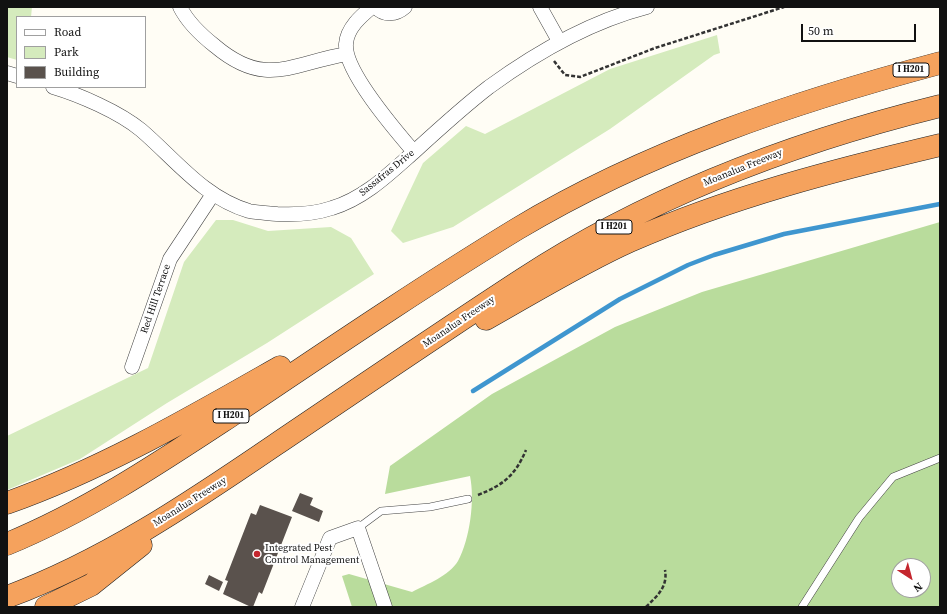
<!DOCTYPE html>
<style>
body{margin:0}
#map{position:relative;width:947px;height:614px;overflow:hidden;background:#fffdf5;font-family:"Source Serif 4",serif}
canvas{display:block}
.frame{position:absolute;inset:0;border:8px solid #111;pointer-events:none}
.legend{position:absolute;left:16px;top:16px;width:130px;height:72px;box-sizing:border-box;background:#fff;border:1px solid #a0a0a0;margin:0;padding:5px 7px;list-style:none;font-size:12px;color:#111}
.legend li{display:flex;align-items:center;gap:8px;height:20px}
.legend b{width:20px;border:1px solid #a0a0a0}
.north{position:absolute;left:891px;top:558px;width:40px;height:40px;box-sizing:border-box;background:#fff;border:1px solid #a0a0a0;border-radius:50%;rotate:144deg;font-size:11px;font-weight:700;line-height:16px;text-align:center;color:#111}
.north::after{content:'';display:block;margin:auto;width:14px;height:18px;background:#c4262e;clip-path:polygon(50% 0,100% 100%,50% 72%,0 100%)}
.scale{position:absolute;left:801px;top:24px;width:115px;height:18px;box-sizing:border-box;border:2px solid #111;border-top:0;padding-left:5px;font-size:12px;line-height:14px;white-space:nowrap;color:#111;-webkit-text-stroke:3px #fff;paint-order:stroke}
</style>
<div id="map">
<canvas width="947" height="614"></canvas>
<div class="frame"></div>
<ul class="legend">
<li><b style="height:5px;background:#fff"></b>Road</li>
<li><b style="height:11px;background:#d5ebbd"></b>Park</li>
<li><b style="height:11px;background:#5a524d"></b>Building</li>
</ul>
<div class="north">N</div>
<div class="scale">50 m</div>
</div>
<script>
const g = document.querySelector('canvas').getContext('2d');
g.lineJoin = 'round';
function fill(path, color) {
  g.fillStyle = color;
  g.fill(path, 'evenodd');
}
function trace(path, color, width, dash) {
  g.strokeStyle = color;
  g.lineWidth = width;
  g.lineCap = dash ? 'butt' : 'round';
  g.setLineDash(dash || []);
  g.stroke(path);
}
function label(font, color, halo, rows, align = 'center') {
  g.font = font + ' "Source Serif 4",serif';
  g.lineWidth = 4;
  g.setLineDash([]);
  g.textBaseline = 'middle';
  g.strokeStyle = halo;
  g.fillStyle = color;
  for (const [text, x, y, turn = 0] of rows) {
    g.save();
    g.translate(x, y);
    g.rotate((+turn || 0) * Math.PI / 180);
    g.textAlign = isNaN(turn) ? turn : align;
    if (halo) g.strokeText(text, 0, 0);
    g.fillText(text, 0, 0);
    g.restore();
  }
}
const green = new Path2D(`
 M 7,7 L 32,7 L 31,17 L 17,17 L 17,60 L 7,57 Z
 M 717,35 L 720,53 L 714,55 L 610,129 L 453,227 L 403,243 L 391,231 L 423,163 L 466,126 L 485,134 L 610,69 Z
 M 216,220 L 233,220 L 268,231 L 331,227 L 351,238 L 374,274 L 267,343 L 167,403 L 80,459 L 7,490 L 7,436 L 148,368 L 184,262 Z`);
const forest = new Path2D(`
 M 940,222 L 940,607 L 352,607 L 342,576 L 349,574 L 412,592 C 427,584 449,576 458,561 C 470,539 475,500 470,476 L 385,494 L 390,466 L 492,394 L 615,327 L 702,292 ZM 899,566 L 923,566 L 923,590 L 899,590 Z`);
const stream = new Path2D(`
 M 473,391 L 620,299 L 688,265 L 714,255 L 784,234 L 940,204`);
const building = new Path2D(`
 M 300,493 L 313,498 L 310,505 L 323,511 L 319,522 L 292,511 Z
 M 260,505 L 292,517 L 262,594 L 259,592 L 253,607 L 251,607 L 223,594 L 228,581 L 225,580 L 251,513 L 256,515 Z
 M 209,575 L 223,582 L 219,591 L 205,584 Z`);
const path = new Path2D(`
 M 554,61 L 565,75 L 580,77 L 655,48 L 784,7
 M 478,495 C 503,485 515,476 526,450
 M 646,607 C 657,596 668,587 665,570`);
const lane = new Path2D(`
 M 358,528 L 381,511 L 430,507 L 468,499
 M 802,607 L 859,518 L 893,477 L 940,458`);
const street = new Path2D(`
 M 180,7 C 188,23 201,35 215,46 C 266,89 292,63 347,54
 M 372,7 C 361,16 347,28 346,44 C 344,71 396,131 414,152
 M 376,7 C 384,16 396,15 405,7
 M 540,7 L 559,41
 M 7,73 L 17,76
 M 53,87 C 80,95 119,112 141,130 C 175,159 204,198 249,211 C 258,213 268,213 277,214 C 295,215 314,214 332,208 C 365,198 390,173 415,151 C 439,129 463,107 489,87 C 537,52 589,22 647,7
 M 132,367 L 170,259 L 213,194
 M 302,607 L 330,538 L 358,528 L 385,607`);
const highway = new Path2D(`
 M 486,319 C 534,292 581,263 630,241 C 730,197 835,170 940,145
 M 7,503 C 103,469 192,417 280,367
 M 7,544 C 89,510 159,463 232,415 C 326,352 420,288 517,229 C 647,151 794,102 940,63
 M 7,597 C 104,561 190,503 275,445 C 358,389 440,333 523,279 C 650,196 794,142 940,106
 M 46,607 L 91,585 L 141,545`);
const markers = [
 [257,554,4,"#c4262e"]
];
const shields = [
 [911,70,36],
 [614,227,36],
 [231,416,36]
];
const shieldNames = [
 ["I H201",911,70],
 ["I H201",614,227],
 ["I H201",231,416]
];
const streetNames = [
 ["Moanalua Freeway",743,168,-22],
 ["Sassafras Drive",387,173,-39],
 ["Red Hill Terrace",156,299,-71],
 ["Moanalua Freeway",459,322,-34],
 ["Moanalua Freeway",190,502,-32]
];
const poiNames = [
 ["Integrated Pest",265,548],
 ["Control Management",265,560]
];
fill(green, '#d5ebbd');
fill(forest, '#b9dc9c');
trace(stream, '#3f96cf', 4.5);
fill(building, '#5a524d');
trace(lane, '#444', 8);
trace(street, '#444', 15);
trace(highway, '#222', 23);
trace(path, '#333', 2.5, [4, 2]);
trace(lane, '#fff', 7);
trace(street, '#fff', 14);
trace(highway, '#f5a25d', 22);
for (const [x, y, r, color] of markers) {
  const dot = new Path2D();
  dot.arc(x, y, r, 0, 2 * Math.PI);
  g.fillStyle = color;
  g.fill(dot);
  trace(dot, '#fff', 1.5);
}
for (const [x, y, w] of shields) {
  const box = new Path2D();
  box.roundRect(x - w / 2, y - 7, w, 14, 3);
  g.fillStyle = '#fff';
  g.fill(box);
  trace(box, '#111', 1);
}
label('bold 9px', '#111', null, shieldNames);
label('10px', '#111', '#fff', streetNames);
label('10px', '#111', '#fff', poiNames, 'left');
</script>
